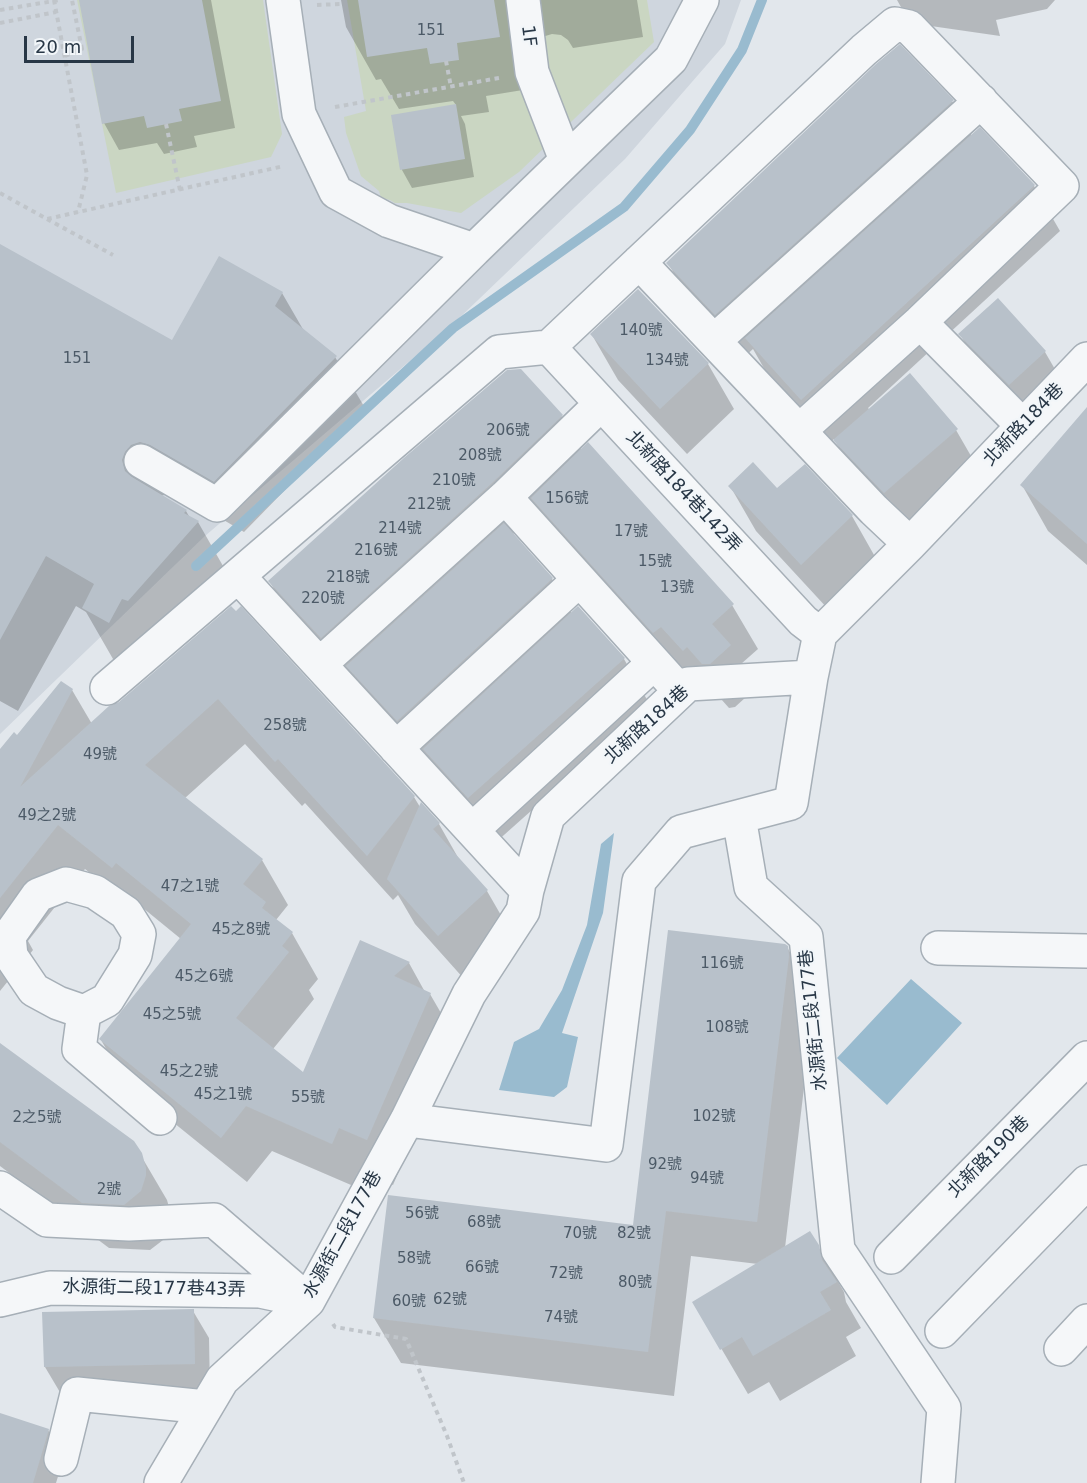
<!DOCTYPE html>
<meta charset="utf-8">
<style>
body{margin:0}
#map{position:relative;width:1087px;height:1483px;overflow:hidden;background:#e2e7ec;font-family:"DejaVu Sans",sans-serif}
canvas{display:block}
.scale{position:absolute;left:24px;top:36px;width:110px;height:27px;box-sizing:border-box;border:3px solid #283746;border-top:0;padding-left:8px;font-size:18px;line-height:21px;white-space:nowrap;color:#283746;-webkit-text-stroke:4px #f2f6f9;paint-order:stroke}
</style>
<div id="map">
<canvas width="1087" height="1483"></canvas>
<div class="scale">20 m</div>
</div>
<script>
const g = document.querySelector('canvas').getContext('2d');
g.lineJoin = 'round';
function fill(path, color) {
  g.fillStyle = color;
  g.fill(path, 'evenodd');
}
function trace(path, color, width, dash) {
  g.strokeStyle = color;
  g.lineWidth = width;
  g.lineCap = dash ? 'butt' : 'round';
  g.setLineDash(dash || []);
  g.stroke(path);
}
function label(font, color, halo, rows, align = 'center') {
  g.font = font + ' "DejaVu Sans","Noto Sans TC",sans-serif';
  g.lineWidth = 4.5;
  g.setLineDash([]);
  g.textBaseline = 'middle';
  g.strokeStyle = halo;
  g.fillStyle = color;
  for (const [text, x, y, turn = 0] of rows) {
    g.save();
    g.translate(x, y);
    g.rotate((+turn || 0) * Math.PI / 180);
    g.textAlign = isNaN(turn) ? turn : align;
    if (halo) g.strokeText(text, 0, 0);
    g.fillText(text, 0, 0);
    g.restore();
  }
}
const built = new Path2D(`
 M 0,0 L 741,0 L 725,44 L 625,159 L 453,324 L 205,536 L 0,734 Z`);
const green = new Path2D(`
 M 77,0 L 263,0 L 282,134 L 271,157 L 116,193 Z
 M 347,0 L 647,0 L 654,42 L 519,172 L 461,213 L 407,203 L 395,203 L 390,200 L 381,198 L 379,191 L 361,176 L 346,133 L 344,117 L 366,111 Z`);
const water = new Path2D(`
 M 614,833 L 603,913 L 562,1033 L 578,1037 L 567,1087 L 554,1097 L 499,1090 L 514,1042 L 539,1029 L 562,990 L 587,925 L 601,844 Z
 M 911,979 L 962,1023 L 887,1105 L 837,1058 Z`);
const shadow = new Path2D(`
 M 81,0 L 211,0 L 235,128 L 194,136 L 197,147 L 164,154 L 157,143 L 119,150 L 104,123 Z
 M 341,0 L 637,0 L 643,37 L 573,48 L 568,40 L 561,35 L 552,34 L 542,37 L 529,89 L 486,96 L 489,112 L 461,116 L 465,124 L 474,177 L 412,188 L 402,170 L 392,116 L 456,105 L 453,101 L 399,109 L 381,79 L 376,80 L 346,27 Z
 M 897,0 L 1055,0 L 1047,9 L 996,20 L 1000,36 L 910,23 Z
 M 952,101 L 972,136 L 1034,186 L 1060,231 L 868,408 L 870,410 L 956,430 L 982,475 L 911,537 L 861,485 L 834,439 L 828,444 L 773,384 L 753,349 L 742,359 L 694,308 L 668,263 Z
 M 0,246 L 173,342 L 282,293 L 304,331 L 335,357 L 365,408 L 244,532 L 181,495 L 170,493 L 161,496 L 186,511 L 190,518 L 198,522 L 227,573 L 139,673 L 113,659 L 86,612 L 76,606 L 18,711 L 0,701 Z
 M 960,334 L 1045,352 L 1071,397 L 1036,430 L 986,380 Z
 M 592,335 L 708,364 L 734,409 L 687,454 L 618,380 Z
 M 1087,410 L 1087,565 L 1048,531 L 1022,485 Z
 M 562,416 L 582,451 L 732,605 L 758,649 L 741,664 L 755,689 L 735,707 L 729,708 L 713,690 L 679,676 L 558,542 L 539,509 L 512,535 L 552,579 L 572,614 L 578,608 L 624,659 L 650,705 L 495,843 L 451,795 L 431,760 L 424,766 L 374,711 L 354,677 L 348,683 L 296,627 L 270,582 Z
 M 805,466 L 852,516 L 878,562 L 828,609 L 756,531 L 730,486 L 776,490 Z
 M 231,608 L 414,797 L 420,807 L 439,824 L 460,861 L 487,891 L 513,936 L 465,980 L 415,924 L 398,895 L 393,900 L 305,803 L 302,806 L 245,744 L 185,798 L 262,860 L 288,905 L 276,920 L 292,933 L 318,979 L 309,990 L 314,999 L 273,1049 L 303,1074 L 361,942 L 409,963 L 425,992 L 430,994 L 456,1039 L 393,1185 L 365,1173 L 358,1188 L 272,1151 L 247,1182 L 127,1085 L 101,1040 L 181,939 L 143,908 L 138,912 L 85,869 L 28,941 L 33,950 L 0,991 L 0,751 L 72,690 L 92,724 L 120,704 Z
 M 787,947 L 813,993 L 814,1003 L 785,1248 L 810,1233 L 844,1292 L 846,1302 L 861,1328 L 846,1337 L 856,1356 L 780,1401 L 769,1382 L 748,1394 L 694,1302 L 758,1264 L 691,1256 L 674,1396 L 401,1363 L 374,1318 L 634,1227 Z
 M 0,1045 L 140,1154 L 167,1200 L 171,1214 L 167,1237 L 150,1250 L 109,1248 L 0,1166 Z
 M 193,1311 L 209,1338 L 210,1391 L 61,1394 L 45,1367 Z
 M 0,1415 L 48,1430 L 64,1457 L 56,1483 L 0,1483 Z`);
const stream = new Path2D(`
 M 196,566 L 453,328 L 624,207 L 690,130 L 742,50 L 762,0`);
const building = new Path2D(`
 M 79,0 L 202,0 L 221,101 L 179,109 L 182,121 L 147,128 L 144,116 L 102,124 Z
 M 358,0 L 494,0 L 500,37 L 457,43 L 459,60 L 430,64 L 427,48 L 367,57 Z
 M 900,44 L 954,100 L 715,315 L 666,263 L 876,64 Z
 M 456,104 L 465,159 L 400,170 L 391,115 Z
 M 980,127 L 1035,185 L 801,400 L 745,338 Z
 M 0,244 L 172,340 L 219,256 L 283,292 L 275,306 L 337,356 L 214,482 L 150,445 L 140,442 L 131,445 L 125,452 L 122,460 L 125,471 L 132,477 L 187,510 L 184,513 L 199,521 L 128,601 L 122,599 L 109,623 L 82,608 L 94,584 L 46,556 L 0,640 Z
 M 638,289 L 709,363 L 660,409 L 590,334 Z
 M 998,298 L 1046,351 L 1009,385 L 958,334 Z
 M 521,369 L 563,415 L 492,483 L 321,638 L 268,581 L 405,457 L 507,370 Z
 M 910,373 L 958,429 L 884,493 L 833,440 Z
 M 1087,407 L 1087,544 L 1020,485 Z
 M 588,442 L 734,604 L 712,624 L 731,645 L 710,664 L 702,664 L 687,647 L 683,651 L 661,627 L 653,633 L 531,498 Z
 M 753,462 L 777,488 L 805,464 L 853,515 L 801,565 L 728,486 Z
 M 504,523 L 553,578 L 397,721 L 346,666 Z
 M 231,606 L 236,611 L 241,606 L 415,796 L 367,856 L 278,759 L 275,762 L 218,699 L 145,765 L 263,859 L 243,884 L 266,902 L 262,908 L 293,932 L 282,946 L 289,952 L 236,1018 L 303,1072 L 360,940 L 410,962 L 394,976 L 431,993 L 367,1140 L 339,1128 L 332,1144 L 246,1106 L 221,1138 L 99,1039 L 191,924 L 116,863 L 112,868 L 58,825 L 0,898 L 0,749 L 14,732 L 17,735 L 61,681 L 73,689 L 20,787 L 109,706 L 119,702 Z
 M 578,606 L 625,658 L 468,798 L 423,749 Z
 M 421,802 L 440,823 L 433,829 L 488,890 L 438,936 L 387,879 Z
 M 668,930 L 785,944 L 788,946 L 789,956 L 757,1222 L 666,1211 L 648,1352 L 373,1318 L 388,1195 L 633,1225 Z
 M 0,1043 L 134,1141 L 142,1153 L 146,1168 L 146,1175 L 141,1191 L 124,1205 L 82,1203 L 0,1142 Z
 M 810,1231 L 819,1245 L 822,1260 L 837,1282 L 820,1292 L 831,1310 L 753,1356 L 742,1337 L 720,1350 L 692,1302 Z
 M 194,1309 L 195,1364 L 44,1367 L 42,1312 Z
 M 0,1413 L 49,1429 L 33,1483 L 0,1483 Z`);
const path = new Path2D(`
 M 54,0 L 87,175 L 78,212
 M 317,5 L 340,4
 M 0,23 L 56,12
 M 65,56 L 82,49 L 72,0
 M 446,61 L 451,87
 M 335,107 L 499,78
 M 166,124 L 180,190
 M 0,193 L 47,219 L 284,166
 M 47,219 L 113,255
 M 333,1324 L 335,1327 L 406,1339 L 447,1436 L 464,1483`);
const minor = new Path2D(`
 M 283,0 L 299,114 L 336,192 L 389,221 L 474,250 L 671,59 L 702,0
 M 523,0 L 532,72 L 566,160
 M 639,262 L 874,510 L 910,544
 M 920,322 L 1023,426
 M 714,341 L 981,101
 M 549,347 L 803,621 L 820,634
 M 141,461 L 217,505 L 474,250
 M 505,497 L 680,691
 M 238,576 L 527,890
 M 320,664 L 505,497 L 601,404
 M 107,688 L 499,352 L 549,347 L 864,50 L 895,24 L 909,27 L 1062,186 L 920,322 L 799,431
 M 396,748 L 579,580
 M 739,817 L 751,887 L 806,937 L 838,1250 L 944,1408 L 938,1483
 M 472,830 L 654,663
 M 938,948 L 1087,951
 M 84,1012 L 58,1003 L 34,990 L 11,956 L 9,936 L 38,895 L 66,884 L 95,892 L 126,913 L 139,934 L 135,955 L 107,1000 L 84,1012 L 79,1049 L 160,1118
 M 407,1120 L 606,1145 L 639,881 L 681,832 L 791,803 L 811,677
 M 0,1188 L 47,1220 L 129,1224 L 214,1220 L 308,1301
 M 891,1257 L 1087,1058
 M 0,1300 L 50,1288 L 260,1291 L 303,1300
 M 942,1331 L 1087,1182
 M 1061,1349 L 1087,1321
 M 61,1459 L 77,1394 L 206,1407
 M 161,1483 L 222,1380 L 308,1301 L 407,1120 L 469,994 L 523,911 L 527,890 L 548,816 L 688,684 L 811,677 L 820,634 L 910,544 L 1087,359`);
const pathBridge = new Path2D(`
 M 0,10 L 60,0`);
const numberNames = [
 ["151",431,31],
 ["140號",641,331],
 ["151",77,359],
 ["134號",667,361],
 ["206號",508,431],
 ["208號",480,456],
 ["210號",454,481],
 ["156號",567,499],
 ["212號",429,505],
 ["214號",400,529],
 ["17號",631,532],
 ["216號",376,551],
 ["15號",655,562],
 ["218號",348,578],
 ["13號",677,588],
 ["220號",323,599],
 ["258號",285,726],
 ["49號",100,755],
 ["49之2號",47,816],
 ["47之1號",190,887],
 ["45之8號",241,930],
 ["116號",722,964],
 ["45之6號",204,977],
 ["45之5號",172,1015],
 ["108號",727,1028],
 ["45之2號",189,1072],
 ["45之1號",223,1095],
 ["55號",308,1098],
 ["102號",714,1117],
 ["2之5號",37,1118],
 ["92號",665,1165],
 ["94號",707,1179],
 ["2號",109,1190],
 ["56號",422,1214],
 ["68號",484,1223],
 ["70號",580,1234],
 ["82號",634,1234],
 ["58號",414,1259],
 ["66號",482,1268],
 ["72號",566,1274],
 ["80號",635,1283],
 ["62號",450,1300],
 ["60號",409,1302],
 ["74號",561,1318]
];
const streetNames = [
 ["1F",528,36,83],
 ["北新路184巷",1024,425,-46],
 ["北新路184巷142弄",683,492,47],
 ["北新路184巷",647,725,-42],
 ["水源街二段177巷",814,1020,-96],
 ["北新路190巷",989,1157,-45],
 ["水源街二段177巷",343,1235,-61],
 ["水源街二段177巷43弄",154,1289,1]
];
fill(built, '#cfd6de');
fill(green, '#cad6c2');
fill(water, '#99bbcf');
fill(shadow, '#0003');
trace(stream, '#99bbcf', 10);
fill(building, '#b8c1ca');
trace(minor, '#a6afb7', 36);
trace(path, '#c0c5ca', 4, [4.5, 4.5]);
trace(minor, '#f5f7f9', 33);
trace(pathBridge, '#c0c5ca', 4, [4.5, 4.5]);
label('15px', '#4c5a67', null, numberNames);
label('18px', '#283746', '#f2f6f9', streetNames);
</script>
